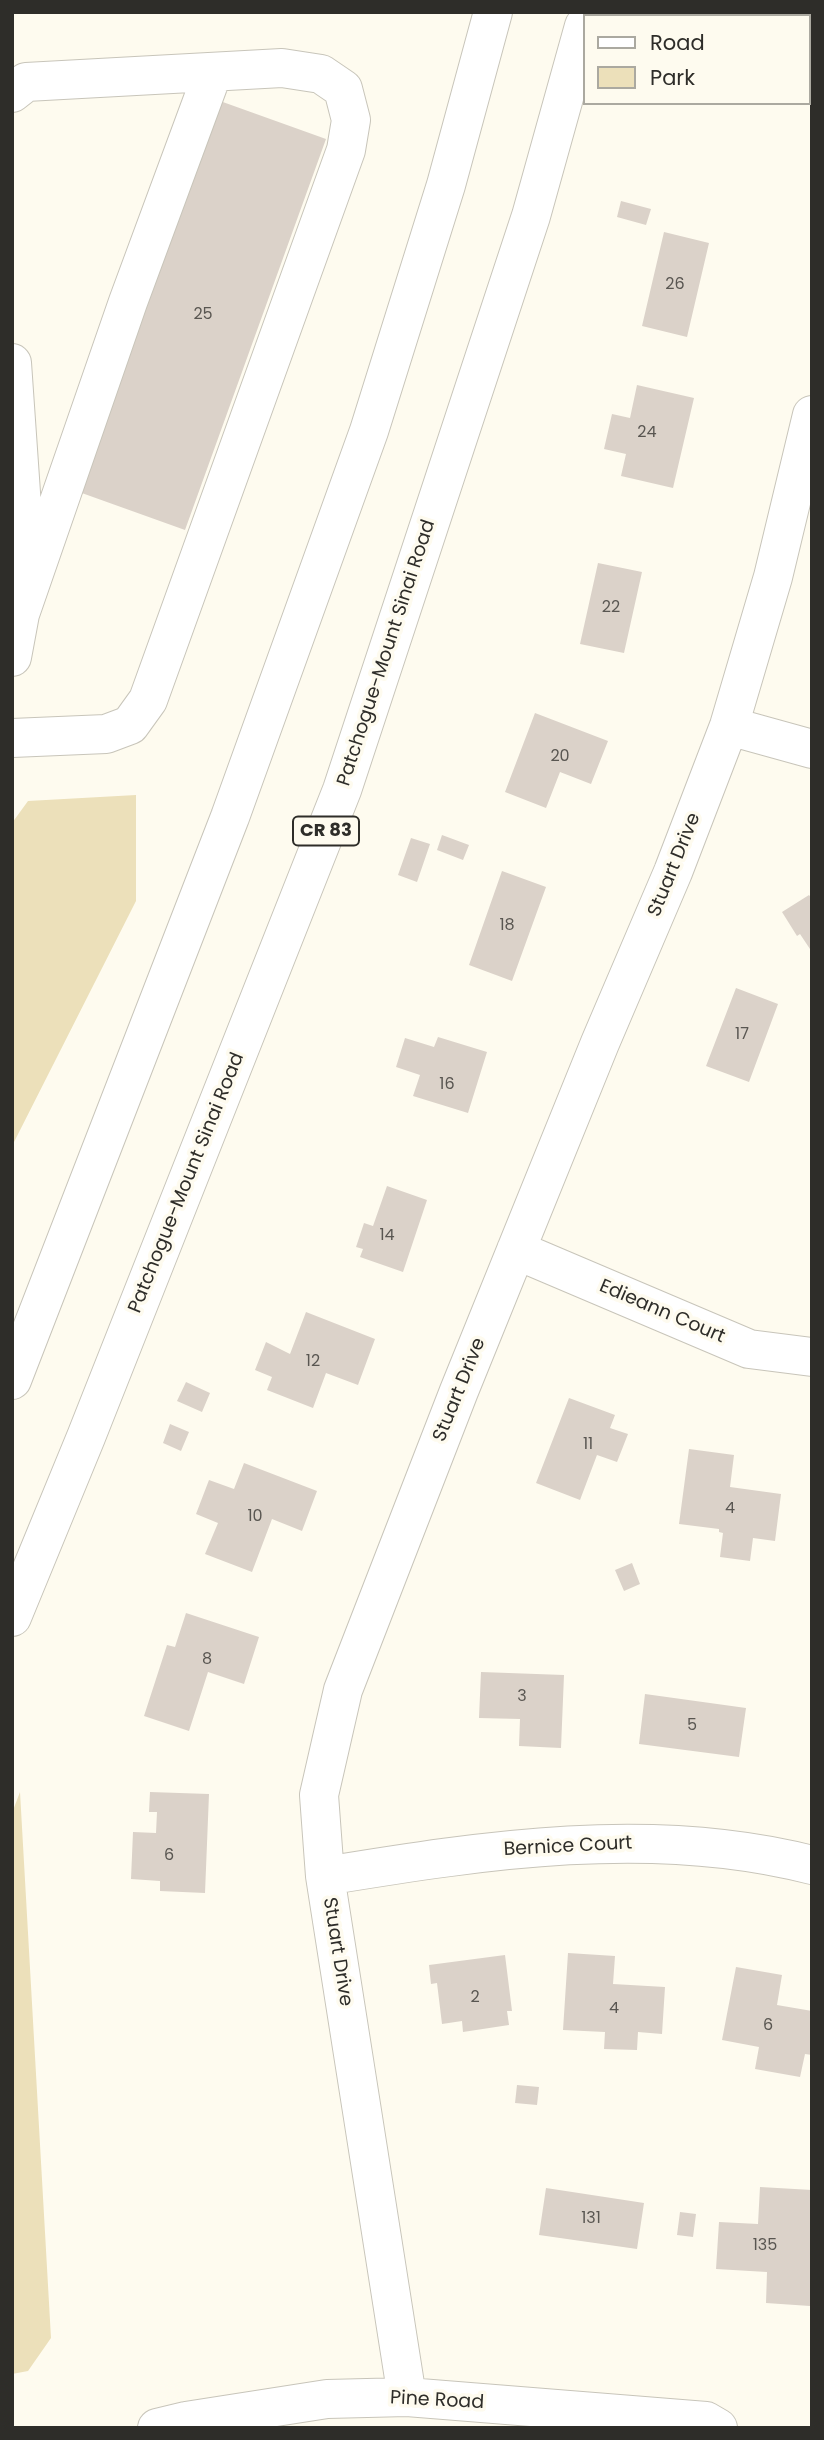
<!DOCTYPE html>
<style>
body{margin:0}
#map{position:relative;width:824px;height:2440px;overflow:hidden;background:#fefbef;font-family:Poppins,sans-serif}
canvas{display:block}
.frame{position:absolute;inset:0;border:14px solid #2e2d29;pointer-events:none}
.legend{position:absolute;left:583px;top:14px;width:228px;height:91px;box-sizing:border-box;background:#fefbef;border:2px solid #aba9a0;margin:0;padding:9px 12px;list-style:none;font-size:21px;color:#2e2d29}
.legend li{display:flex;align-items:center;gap:14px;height:35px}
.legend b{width:35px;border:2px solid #aba9a0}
</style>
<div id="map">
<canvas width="824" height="2440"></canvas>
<div class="frame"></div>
<ul class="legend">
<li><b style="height:9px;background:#fff"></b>Road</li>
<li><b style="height:19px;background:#ece0ba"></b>Park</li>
</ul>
</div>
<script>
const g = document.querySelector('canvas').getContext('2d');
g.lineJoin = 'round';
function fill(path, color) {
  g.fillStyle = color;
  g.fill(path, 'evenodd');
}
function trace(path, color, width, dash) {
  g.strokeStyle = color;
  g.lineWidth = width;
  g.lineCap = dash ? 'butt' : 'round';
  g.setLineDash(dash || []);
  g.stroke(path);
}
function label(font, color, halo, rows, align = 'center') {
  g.font = font + ' Poppins,sans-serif';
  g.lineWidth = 7;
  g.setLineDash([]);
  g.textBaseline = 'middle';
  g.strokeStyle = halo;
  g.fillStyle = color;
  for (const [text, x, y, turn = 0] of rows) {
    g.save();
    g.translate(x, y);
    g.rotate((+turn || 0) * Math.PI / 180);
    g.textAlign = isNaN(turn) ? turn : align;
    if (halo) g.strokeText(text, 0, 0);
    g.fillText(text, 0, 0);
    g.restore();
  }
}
const green = new Path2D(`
 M 136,795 L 136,901 L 12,1146 L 12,823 L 28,801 Z
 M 20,1792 L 51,2338 L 28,2371 L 12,2374 L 12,1813 Z`);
const building = new Path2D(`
 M 220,101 L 326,139 L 185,530 L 79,492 Z
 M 621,201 L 651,209 L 646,225 L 617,217 Z
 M 664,232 L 709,243 L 687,337 L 642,326 Z
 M 637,385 L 694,398 L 673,488 L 621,476 L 626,454 L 604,449 L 612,414 L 630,418 Z
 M 598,563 L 642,572 L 624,653 L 580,644 Z
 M 535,713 L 608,741 L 591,784 L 560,772 L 546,808 L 505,792 Z
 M 442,835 L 469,845 L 463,860 L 437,850 Z
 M 411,838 L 430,844 L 417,882 L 398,875 Z
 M 502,871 L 546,887 L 512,981 L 469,965 Z
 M 809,895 L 812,899 L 812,952 L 800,934 L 797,936 L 782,912 Z
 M 736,988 L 778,1004 L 749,1082 L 706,1066 Z
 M 438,1037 L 487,1052 L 468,1113 L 413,1096 L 420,1075 L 396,1067 L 405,1038 L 434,1047 Z
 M 387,1186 L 427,1200 L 403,1272 L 360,1257 L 363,1249 L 356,1247 L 364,1223 L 373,1226 Z
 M 306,1312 L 375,1339 L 358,1385 L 326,1373 L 313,1408 L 267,1390 L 272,1377 L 255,1370 L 266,1342 L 290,1354 Z
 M 186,1382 L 210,1393 L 202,1412 L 177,1401 Z
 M 569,1398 L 615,1415 L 610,1428 L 628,1434 L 617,1462 L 597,1455 L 580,1500 L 536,1483 Z
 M 170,1424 L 189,1432 L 181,1451 L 163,1443 Z
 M 689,1449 L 734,1455 L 730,1487 L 781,1494 L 775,1541 L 753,1538 L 750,1561 L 720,1557 L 723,1533 L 719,1532 L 719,1529 L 679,1524 Z
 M 244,1463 L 317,1491 L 302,1531 L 272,1519 L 252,1572 L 205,1554 L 218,1523 L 196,1514 L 209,1480 L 234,1489 Z
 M 632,1563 L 640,1584 L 624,1591 L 615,1570 Z
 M 186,1613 L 259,1637 L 244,1684 L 208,1672 L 189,1731 L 144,1716 L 167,1645 L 175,1647 Z
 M 481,1672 L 564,1675 L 561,1748 L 519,1746 L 520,1719 L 479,1718 Z
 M 645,1694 L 746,1708 L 739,1757 L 639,1744 Z
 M 150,1792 L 209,1794 L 205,1893 L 160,1891 L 160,1881 L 131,1879 L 133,1832 L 156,1833 L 157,1812 L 149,1812 Z
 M 568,1953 L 615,1956 L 613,1984 L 665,1987 L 662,2034 L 638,2032 L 637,2050 L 604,2049 L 605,2032 L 563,2030 Z
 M 505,1955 L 512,2011 L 507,2011 L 509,2025 L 463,2032 L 462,2021 L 442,2024 L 437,1983 L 431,1984 L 429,1965 Z
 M 736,1967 L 782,1975 L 777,2005 L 812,2011 L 812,2055 L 805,2054 L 800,2077 L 755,2069 L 759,2047 L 722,2040 Z
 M 517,2085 L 539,2087 L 537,2105 L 515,2103 Z
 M 760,2187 L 812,2190 L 810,2306 L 766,2303 L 767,2272 L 716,2269 L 719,2222 L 758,2224 Z
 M 546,2188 L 644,2203 L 637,2249 L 539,2235 Z
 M 680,2212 L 696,2214 L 693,2237 L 677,2235 Z`);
const minor = new Path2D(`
 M 12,93 L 26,82 L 282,68 L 321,74 L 343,89 L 351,120 L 346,150 L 148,700 L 130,725 L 106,734 L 12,738
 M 12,363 L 24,536 L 20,614 L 12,657
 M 20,614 L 128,302 L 213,72
 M 729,726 L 812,749
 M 516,1250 L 749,1349 L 812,1357
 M 325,1876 C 484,1850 653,1824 812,1865
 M 407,2397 L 325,1876 L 319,1795 L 343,1690 L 459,1391 L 600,1043 L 673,872 L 729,726 L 773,577 L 812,415
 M 157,2428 L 186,2421 L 327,2399 L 407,2397 L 706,2421 L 718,2428`);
const highway = new Path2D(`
 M 12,1380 L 230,817 L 369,431 L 446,185 L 493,12
 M 12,1617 L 86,1437 L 342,790 L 531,216 L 584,26`);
const numberNames = [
 ["26",675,285],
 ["25",203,315],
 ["24",647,433],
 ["22",611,608],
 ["20",560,757],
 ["18",507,926],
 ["17",742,1035],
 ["16",447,1085],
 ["14",387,1236],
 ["12",313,1362],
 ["11",588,1445],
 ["4",730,1509],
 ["10",255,1517],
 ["8",207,1660],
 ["3",522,1697],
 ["5",692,1726],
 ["6",169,1856],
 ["2",475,1998],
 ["4",614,2009],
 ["6",768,2026],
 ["131",591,2219],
 ["135",765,2246]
];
const shields = [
 [326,831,66]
];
const shieldNames = [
 ["CR 83",326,831]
];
const streetNames = [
 ["Patchogue-Mount Sinai Road",387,653,-72],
 ["Stuart Drive",675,865,-68],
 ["Patchogue-Mount Sinai Road",187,1183,-68],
 ["Edieann Court",662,1312,23],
 ["Stuart Drive",460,1390,-68],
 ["Bernice Court",568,1847,-3],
 ["Stuart Drive",337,1952,81],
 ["Pine Road",437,2401,3]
];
fill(green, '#ece0ba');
fill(building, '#dbd2c9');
trace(minor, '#c8c5ba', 40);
trace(highway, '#c8c5ba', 40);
trace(minor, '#fff', 38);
trace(highway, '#fff', 38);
label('16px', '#595651', null, numberNames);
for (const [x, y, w] of shields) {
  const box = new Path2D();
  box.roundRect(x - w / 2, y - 14.5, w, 29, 5);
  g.fillStyle = '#fefbef';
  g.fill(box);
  trace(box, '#2e2d29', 2);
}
label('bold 18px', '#2e2d29', null, shieldNames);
label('19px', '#2e2d29', '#fefbef', streetNames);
</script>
